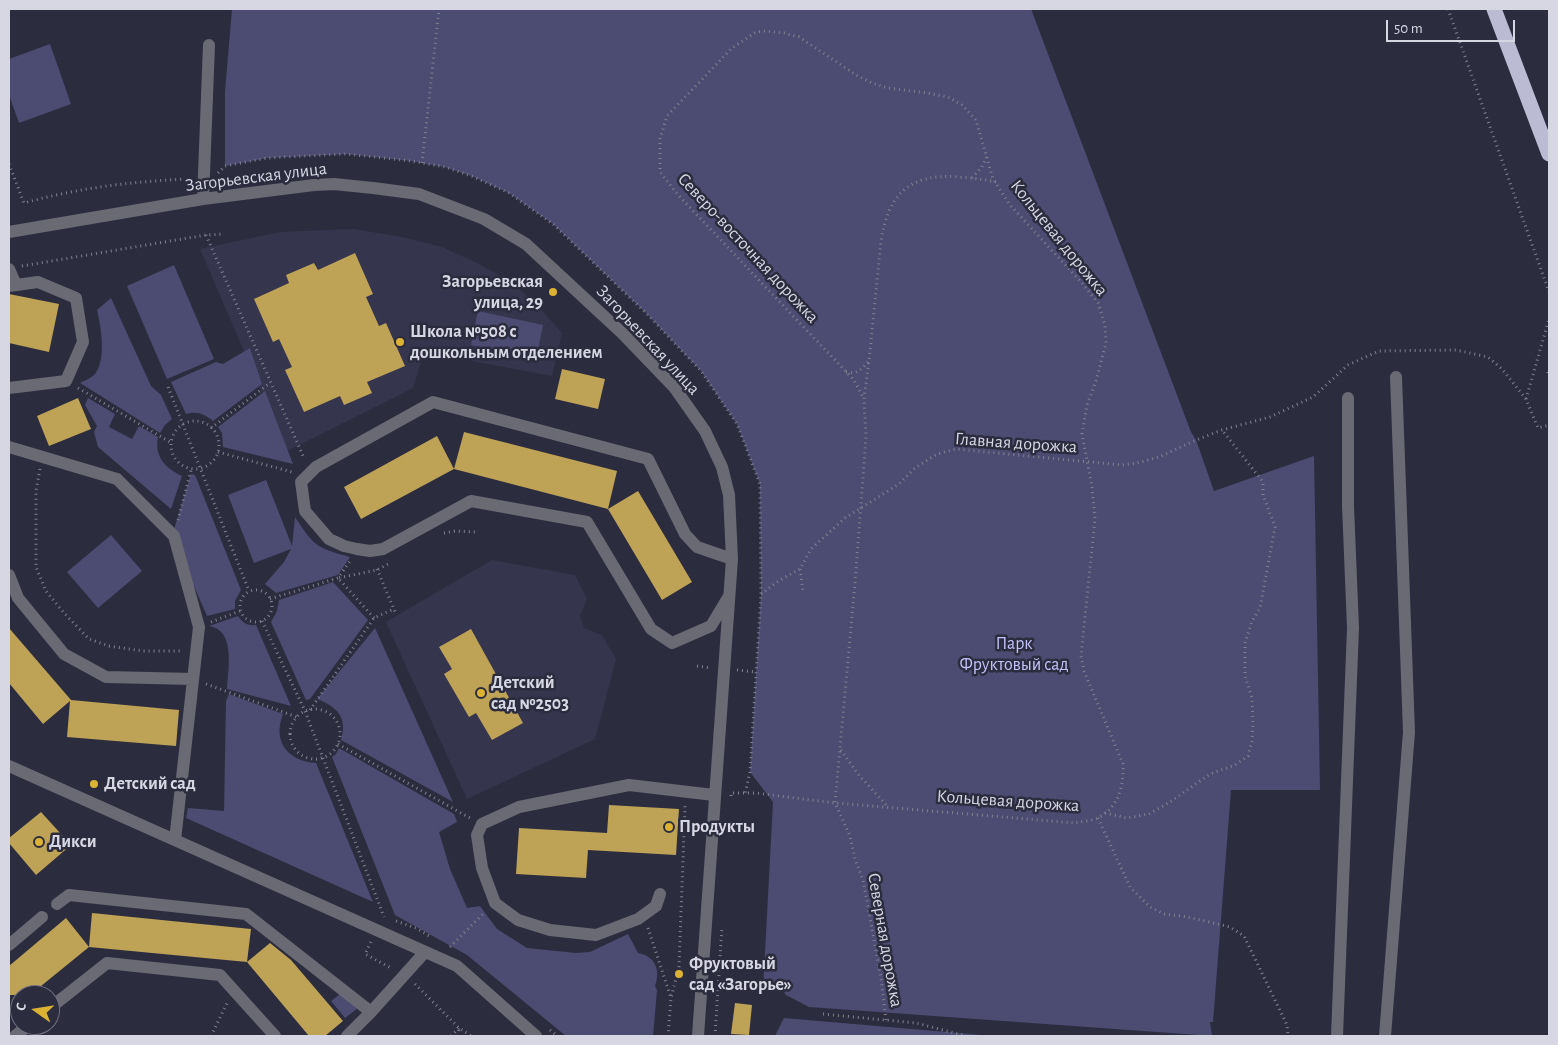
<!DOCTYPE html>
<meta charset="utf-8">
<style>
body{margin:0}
#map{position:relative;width:1558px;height:1045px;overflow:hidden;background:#2c2c3f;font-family:"Alegreya Sans",sans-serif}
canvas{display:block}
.frame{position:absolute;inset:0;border:10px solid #d6d7e3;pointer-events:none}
.north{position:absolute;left:10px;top:985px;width:50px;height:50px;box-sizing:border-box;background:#2c2c3f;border:1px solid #707081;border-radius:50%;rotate:283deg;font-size:14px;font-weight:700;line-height:20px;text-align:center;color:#d6d7e3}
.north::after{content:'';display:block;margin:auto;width:18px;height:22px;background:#dcb233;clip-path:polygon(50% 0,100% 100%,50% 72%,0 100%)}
.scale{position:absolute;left:1386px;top:20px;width:129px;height:22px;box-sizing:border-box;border:2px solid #d6d7e3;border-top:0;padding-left:6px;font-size:15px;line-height:18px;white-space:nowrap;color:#d6d7e3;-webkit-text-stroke:4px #2c2c3f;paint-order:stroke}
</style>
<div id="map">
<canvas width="1558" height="1045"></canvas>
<div class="frame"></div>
<div class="north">С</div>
<div class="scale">50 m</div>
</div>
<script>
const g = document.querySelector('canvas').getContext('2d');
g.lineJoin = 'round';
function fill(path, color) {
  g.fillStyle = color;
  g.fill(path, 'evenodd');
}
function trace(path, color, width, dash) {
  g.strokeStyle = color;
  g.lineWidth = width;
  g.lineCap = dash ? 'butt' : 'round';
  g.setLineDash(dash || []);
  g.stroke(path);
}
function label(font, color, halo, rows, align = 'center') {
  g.font = font + ' "Alegreya Sans",sans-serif';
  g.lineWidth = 5;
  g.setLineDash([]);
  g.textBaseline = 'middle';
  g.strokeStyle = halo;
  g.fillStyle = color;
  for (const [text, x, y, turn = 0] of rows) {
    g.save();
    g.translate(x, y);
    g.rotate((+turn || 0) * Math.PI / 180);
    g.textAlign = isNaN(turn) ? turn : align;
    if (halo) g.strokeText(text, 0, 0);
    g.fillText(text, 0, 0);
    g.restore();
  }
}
const built = new Path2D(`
 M 353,229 L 402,237 L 442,247 L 477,263 L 511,282 L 537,305 L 562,333 L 552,376 L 424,352 L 413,388 L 287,451 L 200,249 L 280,232 Z
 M 492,560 L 575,575 L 587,599 L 580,616 L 584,628 L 602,635 L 616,659 L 595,739 L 467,799 L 386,622 Z`);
const green = new Path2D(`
 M 232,9 L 1031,9 L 1191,432 L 1196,440 L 1214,491 L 1314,456 L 1320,790 L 1231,790 L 1213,1022 L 1210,1022 L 1212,1036 L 809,1007 L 786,995 L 784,992 L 763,990 L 773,802 L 750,772 L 761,594 L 760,484 L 737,424 L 701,371 L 647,314 L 553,224 L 509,193 L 474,177 L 445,167 L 411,161 L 346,154 L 267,158 L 225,166 L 225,92 Z
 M 50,44 L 71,104 L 19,123 L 9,95 L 9,59 Z
 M 174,265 L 214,359 L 167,379 L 127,286 Z
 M 111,298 L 151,386 L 161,395 L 172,419 L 165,425 L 160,433 L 80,383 C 84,381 91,378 94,375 C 107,361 101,327 97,310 Z
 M 478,311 L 543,325 L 536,359 L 471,345 Z
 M 250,348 L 262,384 L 213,421 C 204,414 198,411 186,414 L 171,382 L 216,362 L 223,364 Z
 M 265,391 L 293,464 L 223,447 L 222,433 L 218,427 Z
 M 88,398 L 115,414 L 109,427 L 132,439 L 139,426 L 158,437 C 154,456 165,468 182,476 L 171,509 L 98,447 L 94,432 L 97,426 L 85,405 Z
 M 191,474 L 195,475 L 241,590 L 235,601 L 235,609 L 207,616 L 172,536 Z
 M 266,480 L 292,546 L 295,517 C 315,547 315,547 350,557 L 338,575 L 276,593 L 265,584 L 284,562 L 291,549 L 254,563 L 228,495 Z
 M 111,535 L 142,571 L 98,608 L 67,572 Z
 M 333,582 L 368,620 L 310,699 L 306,700 L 271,622 L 277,611 L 279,600 Z
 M 238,616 C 243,623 247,626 256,625 L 291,706 L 227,689 C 228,669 236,630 209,626 Z
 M 375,628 L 453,802 L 341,740 C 348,717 337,707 317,699 Z
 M 229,694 L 283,714 C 272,742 288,761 316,763 L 373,902 L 186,818 L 188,808 L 224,811 L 226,701 Z
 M 339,748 L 454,814 L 457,822 L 439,832 L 450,869 L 467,908 L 480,906 L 497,929 L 527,948 L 576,953 L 590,952 L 628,934 L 638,953 C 655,956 661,970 655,986 L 657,990 L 653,1036 L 566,1036 L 467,955 L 395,915 L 332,757 L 336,754 Z
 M 344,991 L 358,1008 L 345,1018 L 331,1001 Z
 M 784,1018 L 993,1036 L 775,1036 Z`);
const building = new Path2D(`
 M 355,253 L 373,294 L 366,297 L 379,326 L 386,323 L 405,366 L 367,382 L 372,393 L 344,405 L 340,396 L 304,412 L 285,370 L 292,367 L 279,339 L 273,342 L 254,299 L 289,283 L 286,275 L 314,263 L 318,270 Z
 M 9,294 L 59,304 L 49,352 L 9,343 Z
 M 562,369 L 605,379 L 598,409 L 555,399 Z
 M 78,398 L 91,429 L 49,446 L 37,416 Z
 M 464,432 L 617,471 L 608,509 L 454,469 Z
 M 437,436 L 454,469 L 361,519 L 344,487 Z
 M 638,491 L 692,582 L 662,600 L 608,509 Z
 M 9,628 L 71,700 L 179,710 L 176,746 L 67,737 L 70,701 L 43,724 L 9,683 Z
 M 471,629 L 523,723 L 492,740 L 476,713 L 469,717 L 444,674 L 452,669 L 439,647 Z
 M 609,805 L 679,809 L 676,855 L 588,850 L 586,878 L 516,874 L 519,828 L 607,833 Z
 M 41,812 L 71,845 L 36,875 L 9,843 L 9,838 Z
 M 92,913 L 251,929 L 247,962 L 89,947 Z
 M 66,918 L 89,947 L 30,995 L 9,995 L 9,966 Z
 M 270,943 L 291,960 L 343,1021 L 325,1036 L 309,1036 L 247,962 Z
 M 735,1003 L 752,1005 L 749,1035 L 731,1034 Z`);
const path = new Path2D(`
 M 1448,9 L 1549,292
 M 422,163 L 439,9
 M 9,164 L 24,203 C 78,188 134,181 190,179
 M 218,173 L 225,166 L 267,158 L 346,154 L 411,161 L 445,167 L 474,177 L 509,193 L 553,224 L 647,314 L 701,371 L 737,424 L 760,484 L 761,594 L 750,772 L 745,794
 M 972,178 L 982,167 L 987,157
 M 206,235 L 304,458
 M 22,266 L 206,235 L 222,234
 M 1549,369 L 1547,369 L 1549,376
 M 846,372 C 857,375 862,369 869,361
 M 168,387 L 249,591
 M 78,388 L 170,442
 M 1526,399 L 1549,319
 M171 445a24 24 0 1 1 48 0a24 24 0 1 1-48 0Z
 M 211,428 L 270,383
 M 218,452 L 292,472
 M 40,469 L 36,491 L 36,567 L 46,591 L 64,613 L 89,639 L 109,646 L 143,651 L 183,651
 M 178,520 L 191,470
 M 444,533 L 455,531 L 477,532
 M 377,569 L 396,614
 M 800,569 L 803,591
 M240 606a16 16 0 1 1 32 0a16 16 0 1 1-32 0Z
 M 761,594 L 780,580 L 800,569 L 811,549 L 845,518 L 899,484 L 915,468 L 937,454 L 956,449 L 1121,465 L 1137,463 L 1159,457 L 1196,440 L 1222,430 L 1270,417 L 1313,397 L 1348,365 L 1379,351 L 1456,350 L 1488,357 L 1502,369 L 1526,399 L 1538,428 L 1549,425
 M 270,599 L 338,578 L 350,561
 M 374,618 L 338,578 L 377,570 L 388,564
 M 262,621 L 305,711 L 384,917
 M 211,622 L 240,611
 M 697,666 L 711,668
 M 737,670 L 756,672
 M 206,684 L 297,717
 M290 734a25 25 0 1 1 50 0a25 25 0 1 1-50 0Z
 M 310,710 L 374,618 L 394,609
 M 338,744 L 470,818
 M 841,750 L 858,774 L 888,807
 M 731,796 L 731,793 L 756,793 L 835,803 L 1075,823 C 1082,821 1092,821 1098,818 C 1119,807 1124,785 1123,764 L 1084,671 L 1081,656 L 1095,519 L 1092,487 L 1082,434 L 1087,405 L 1096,381 L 1106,343 L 1105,325 L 1098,303 L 1082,283 L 1010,205 L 993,179 L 976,120 L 962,105 L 948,97 L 927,93 L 888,88 L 872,83 L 856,75 L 799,37 L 784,33 L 765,31 L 756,32 L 732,48 L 667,116 L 660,139 L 660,172 L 678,195 L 854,380 L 864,399
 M 1105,813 L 1127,818 L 1149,814 L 1170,802 L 1210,774 L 1235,765 L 1248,756 L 1252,741 L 1253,722 L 1252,698 L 1245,676 L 1245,643 L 1252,621 L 1260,608 L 1275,527 L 1263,495 L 1263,482 L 1222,430
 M 1098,818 L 1130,887 L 1150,907 L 1164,914 L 1188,917 L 1230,927 L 1244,936 L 1287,1025 L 1288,1036
 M 396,921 L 416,928 L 431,937
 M 648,928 L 671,998
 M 371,942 L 365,954 L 391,968
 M 450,947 L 485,912
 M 415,984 L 459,1028 L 471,1036
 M 823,1014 L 916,1023 L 966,1036
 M 886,1020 L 881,978 L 863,880 L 855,859 L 850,836 L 835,803 L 855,583 L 866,437 L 864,399 L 869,361 L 881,241 C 888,195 909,173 958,177 C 971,178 983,179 996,182
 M 550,1030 L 557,1036
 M 211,1036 L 227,1003
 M 451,1036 L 459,1028
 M 458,1036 L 459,1028
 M 668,1036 L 671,998 L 679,967 L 685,806
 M 715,1036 L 722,927`);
const minor = new Path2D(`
 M 203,199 L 209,45
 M 9,232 L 203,199 L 314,185 L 334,184 L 373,188 L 419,194 L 484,219 L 526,244 L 622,333 L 674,387 L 705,431 L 722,467 L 729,495 L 732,559 L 698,1036
 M 9,269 L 16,285
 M 9,286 L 38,282 L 76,298 L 83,342 L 66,381 L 9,388
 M 9,447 L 117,479 L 174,536 L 199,627 L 175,840
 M 9,575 L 18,598 L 64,654 L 106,677 L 193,679
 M 729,596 L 711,626 L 672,643 L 651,629 L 587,522 L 471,501 L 383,549 L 370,551 L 357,549 L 344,546 L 329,539 L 305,511 L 301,482 L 316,467 L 433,402 L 648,459 L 685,534 L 697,547 L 732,559
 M 9,766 L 457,966 L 536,1036
 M 660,894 L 656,906 L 638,919 L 596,935 L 550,930 L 518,920 L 495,903 L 482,868 L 477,835 L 482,824 L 519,807 L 629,785 L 714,795
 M 57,904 L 69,895 L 246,914 L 371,1012
 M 9,945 L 42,917
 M 50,1008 L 107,963 L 220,975 L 275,1036
 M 15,1036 L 29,1025
 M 347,1036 L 371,1012 L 425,952
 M 1337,1036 L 1353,628 L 1348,506 L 1348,398
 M 1385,1036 L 1409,732 L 1396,377`);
const highway = new Path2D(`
 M 1494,9 L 1549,154`);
const markers = [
 [553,292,5,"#dcb233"],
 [400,342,5,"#dcb233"],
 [481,693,5,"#dcb233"],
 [94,784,5,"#dcb233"],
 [669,827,5,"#dcb233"],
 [39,842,5,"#dcb233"],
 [679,974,5,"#dcb233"]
];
const streetNames = [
 ["Загорьевская улица",256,177,-7],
 ["Кольцевая дорожка",1059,238,51],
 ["Северо-восточная дорожка",748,248,47],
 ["Загорьевская улица",648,340,47],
 ["Главная дорожка",1016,443,4],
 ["Кольцевая дорожка",1008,801,4],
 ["Северная дорожка",885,940,80]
];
const poiNames = [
 ["Загорьевская",543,282,"right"],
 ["улица, 29",543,303,"right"],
 ["Школа №508 с",410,332],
 ["дошкольным отделением",410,353],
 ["Детский",491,683],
 ["сад №2503",491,704],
 ["Детский сад",104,784],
 ["Продукты",679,827],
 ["Дикси",49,842],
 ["Фруктовый",689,964],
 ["сад «Загорье»",689,985]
];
const parkNames = [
 ["Парк",1014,644],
 ["Фруктовый сад",1014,665]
];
fill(built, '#36354e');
fill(green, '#4c4b71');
fill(building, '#bea256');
trace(path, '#818291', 3, [1, 4]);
trace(minor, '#696a73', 12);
trace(highway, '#bbbcd4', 15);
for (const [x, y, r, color] of markers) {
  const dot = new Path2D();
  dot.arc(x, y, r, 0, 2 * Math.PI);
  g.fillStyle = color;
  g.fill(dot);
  trace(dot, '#2c2c3f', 2);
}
label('18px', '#d6d7e3', '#2c2c3f', streetNames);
label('bold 18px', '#d6d7e3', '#2c2c3f', poiNames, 'left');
label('18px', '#c3c3fb', '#2c2c3f', parkNames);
</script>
